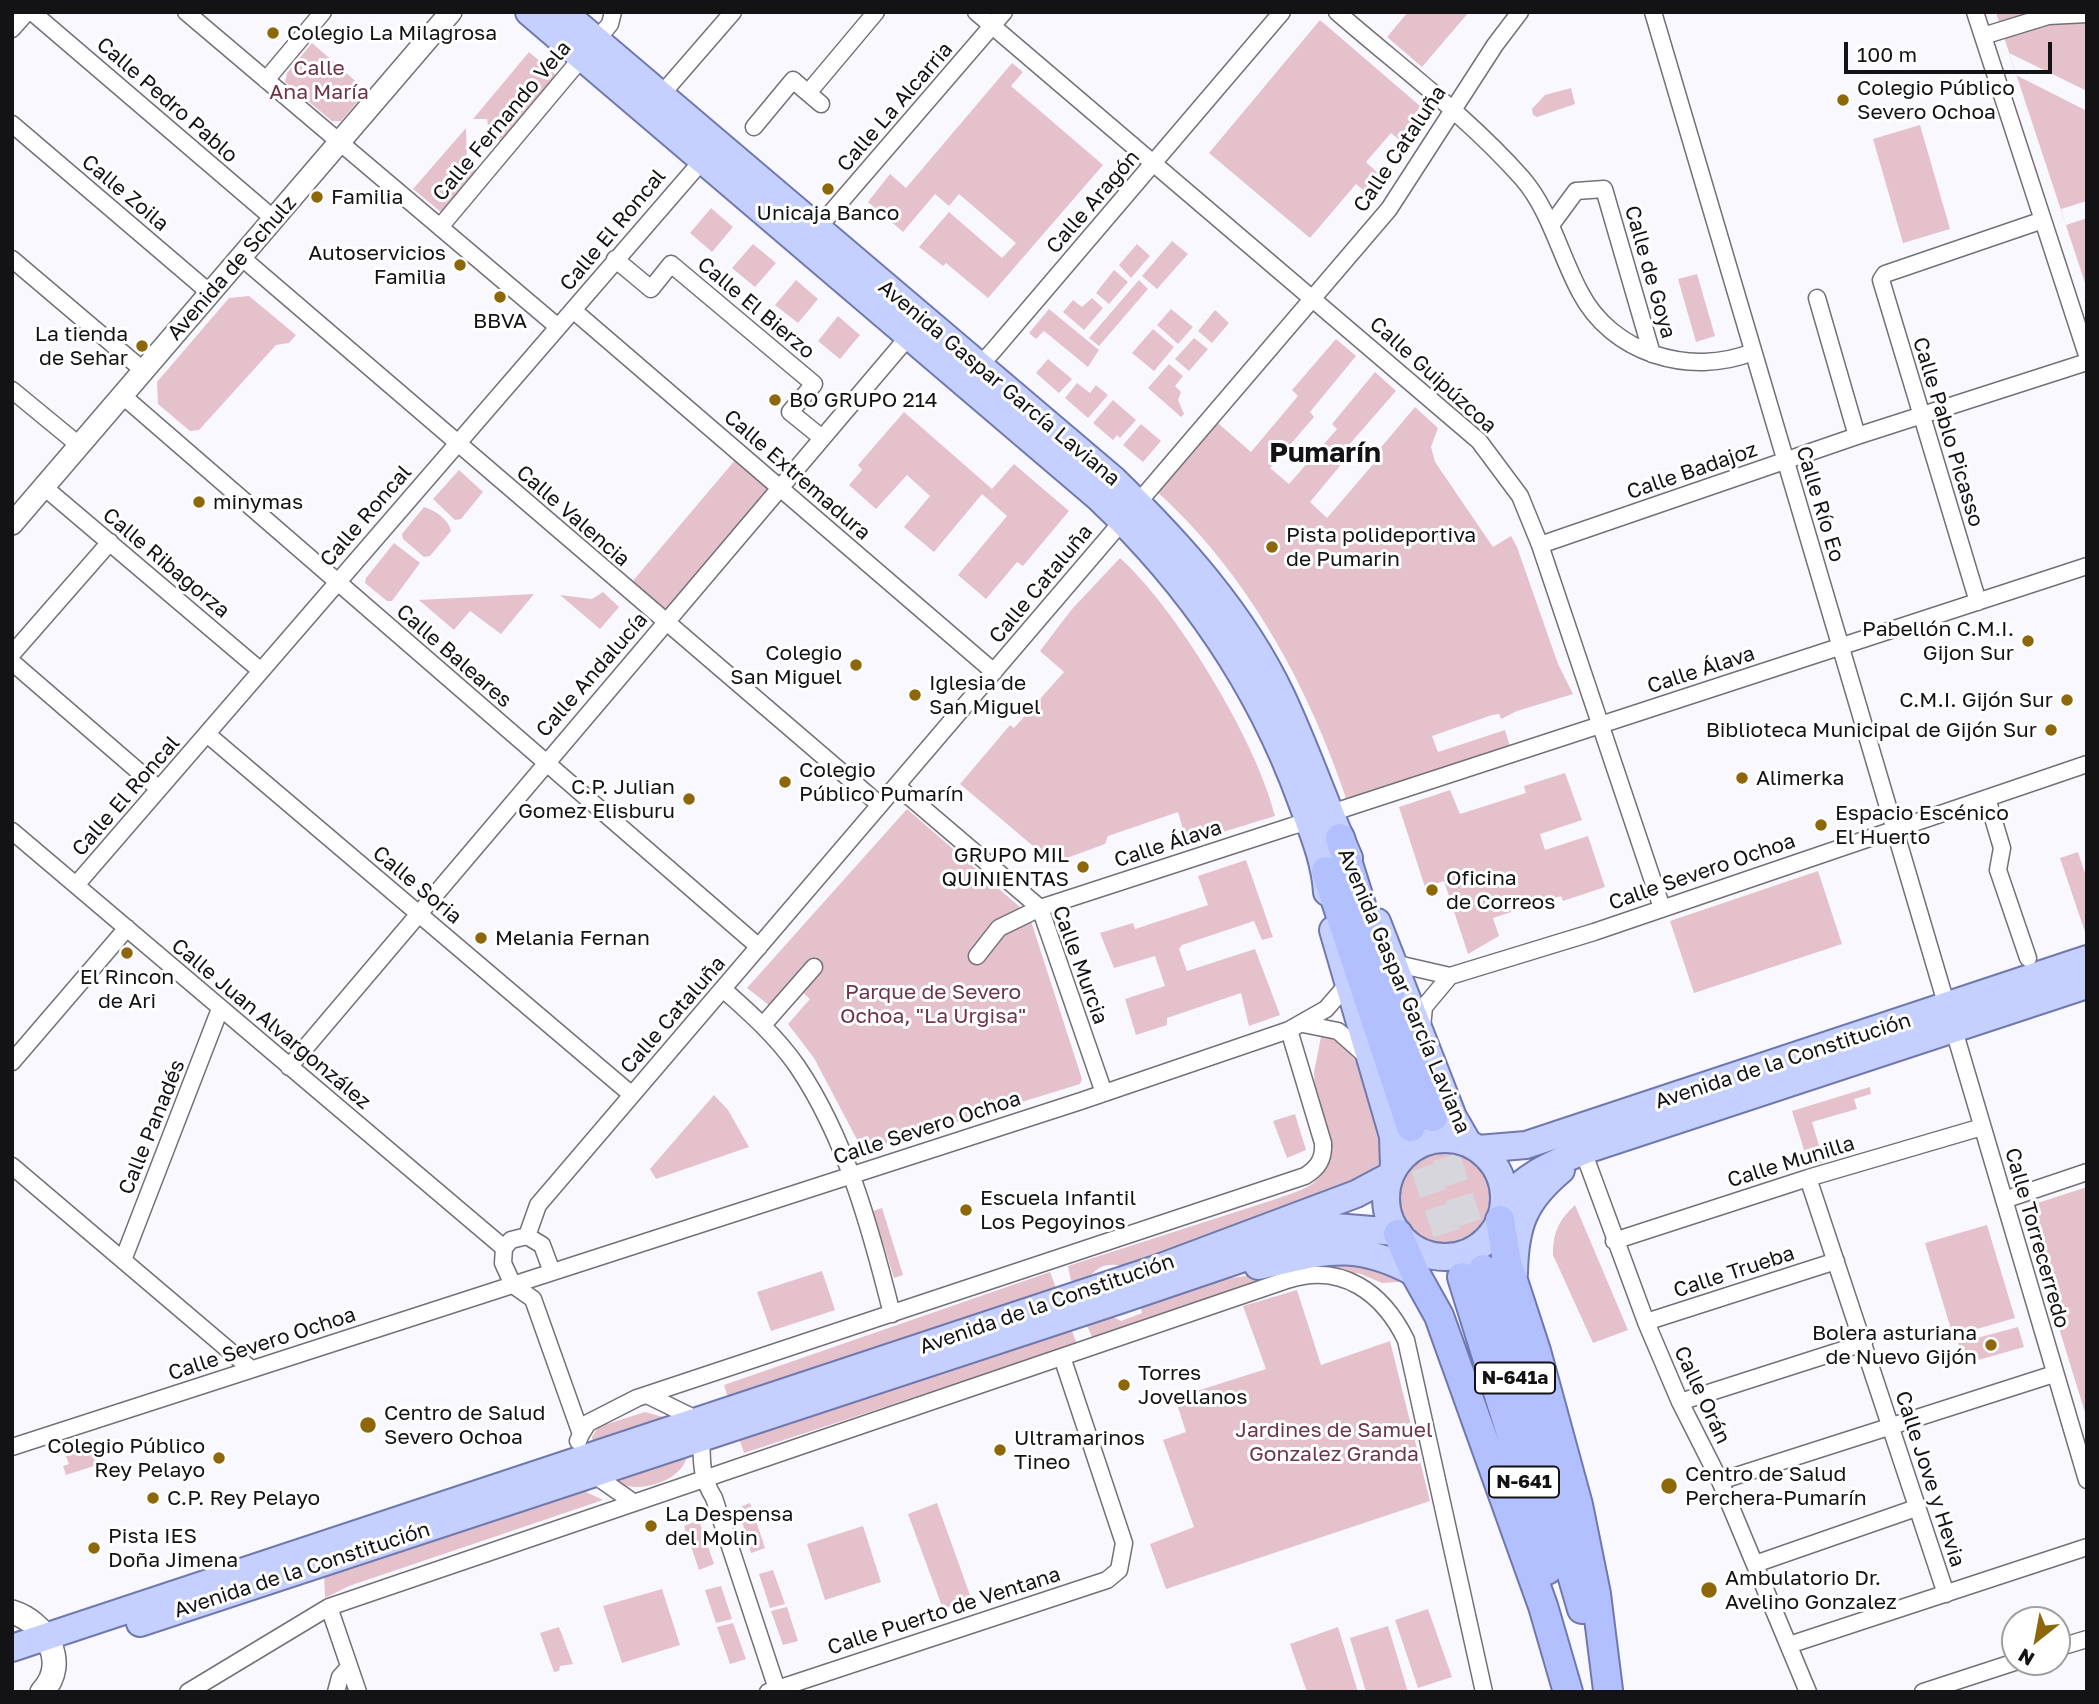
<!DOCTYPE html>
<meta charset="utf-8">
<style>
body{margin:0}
#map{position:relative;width:2099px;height:1704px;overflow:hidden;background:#faf8ff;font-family:"Golos Text",sans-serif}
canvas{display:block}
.frame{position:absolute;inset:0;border:14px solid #131215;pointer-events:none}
.north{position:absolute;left:2001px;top:1606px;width:70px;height:70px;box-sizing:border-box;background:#fff;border:2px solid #a1a0a1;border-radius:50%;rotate:211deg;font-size:19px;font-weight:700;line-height:28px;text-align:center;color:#131215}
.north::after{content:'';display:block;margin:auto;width:24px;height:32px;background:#8e670b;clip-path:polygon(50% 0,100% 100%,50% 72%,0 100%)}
.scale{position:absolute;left:1844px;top:42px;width:208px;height:32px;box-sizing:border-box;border:4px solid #131215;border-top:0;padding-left:9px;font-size:21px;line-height:24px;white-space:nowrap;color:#131215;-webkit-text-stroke:5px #fff;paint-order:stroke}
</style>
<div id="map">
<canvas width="2099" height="1704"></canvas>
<div class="frame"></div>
<div class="north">N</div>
<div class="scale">100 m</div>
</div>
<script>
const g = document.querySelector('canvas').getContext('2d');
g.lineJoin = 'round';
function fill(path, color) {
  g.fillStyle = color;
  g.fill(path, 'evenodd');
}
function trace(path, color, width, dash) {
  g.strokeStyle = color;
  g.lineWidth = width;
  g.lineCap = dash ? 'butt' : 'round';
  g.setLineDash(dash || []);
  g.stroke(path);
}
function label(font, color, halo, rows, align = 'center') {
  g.font = font + ' "Golos Text",sans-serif';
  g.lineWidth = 6;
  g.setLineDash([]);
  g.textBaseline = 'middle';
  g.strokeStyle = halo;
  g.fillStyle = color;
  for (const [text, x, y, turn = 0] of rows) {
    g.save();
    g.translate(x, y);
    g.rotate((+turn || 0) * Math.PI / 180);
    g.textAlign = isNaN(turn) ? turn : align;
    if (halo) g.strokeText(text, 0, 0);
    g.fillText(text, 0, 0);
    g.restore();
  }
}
const green = new Path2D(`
 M 1408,12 L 1469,12 L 1422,67 L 1387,37 Z
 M 2087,12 L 2087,91 L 2009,53 L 2016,75 L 2087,111 L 2087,201 L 2061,209 L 2066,225 L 2087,218 L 2087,289 L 1996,13 Z
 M 1320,20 L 1420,106 L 1422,113 L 1403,143 L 1391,133 L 1366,162 L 1383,178 L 1372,197 L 1356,184 L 1310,238 L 1209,153 Z
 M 312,43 L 367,91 L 341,121 L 332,121 L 285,82 L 287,73 Z
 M 529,52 L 556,75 L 501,142 L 489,133 L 487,119 L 473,119 Z
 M 1012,63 L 1023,72 L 1011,86 L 1103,165 L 988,298 L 946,263 L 943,266 L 919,247 L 949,212 L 1002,258 L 1016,243 L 959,194 L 949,206 L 935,194 L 903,232 L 868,202 L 890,174 L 906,188 Z
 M 1571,88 L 1575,104 L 1537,117 L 1533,115 L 1532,109 L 1545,95 Z
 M 1920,125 L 1950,229 L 1903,243 L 1873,139 Z
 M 466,128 L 467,163 L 478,172 L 442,213 L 413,189 Z
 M 711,208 L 733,227 L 712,252 L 690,233 Z
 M 1172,241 L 1188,254 L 1157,289 L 1142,276 Z
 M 753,244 L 776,263 L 755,287 L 732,268 Z
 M 1137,244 L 1150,256 L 1131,278 L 1119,265 Z
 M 1114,270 L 1128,282 L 1109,304 L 1096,293 Z
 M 1697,274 L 1715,336 L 1696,342 L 1678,279 Z
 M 796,280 L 818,299 L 798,323 L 775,305 Z
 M 1139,280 L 1148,289 L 1099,346 L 1089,338 Z
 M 249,296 L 296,335 L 289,343 L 276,345 L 199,430 L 190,431 L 158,404 L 157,382 L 229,298 Z
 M 1092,298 L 1103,308 L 1084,330 L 1063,312 L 1073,300 L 1082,307 Z
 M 1049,309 L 1099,350 L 1088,367 L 1044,331 L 1036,339 L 1029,333 Z
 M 1171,309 L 1193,327 L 1178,344 L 1157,325 Z
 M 1215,310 L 1229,323 L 1212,343 L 1198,331 Z
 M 838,316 L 860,335 L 840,359 L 818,341 Z
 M 1153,329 L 1174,347 L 1154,371 L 1132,353 Z
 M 1194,338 L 1208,349 L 1189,371 L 1175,359 Z
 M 1336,339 L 1356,356 L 1310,412 L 1314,417 L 1270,468 L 1289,484 L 1337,429 L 1332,424 L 1375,372 L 1396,391 L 1348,446 L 1353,450 L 1310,502 L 1327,518 L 1375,462 L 1372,458 L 1415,407 L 1438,428 L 1431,447 L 1435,462 L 1493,547 L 1511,536 L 1517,547 L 1558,664 L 1573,694 L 1517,711 L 1501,719 L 1499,714 L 1492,715 L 1432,736 L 1438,752 L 1505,730 L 1512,753 L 1349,807 C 1310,688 1247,571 1152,487 L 1212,418 L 1251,452 L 1298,396 L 1292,390 Z
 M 1048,359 L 1072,379 L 1059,393 L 1036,373 Z
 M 1169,364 L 1183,376 L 1175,386 L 1181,392 L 1178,400 L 1184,414 L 1181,417 L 1148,388 Z
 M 1077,383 L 1090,393 L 1096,385 L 1108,395 L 1088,418 L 1065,398 Z
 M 1113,400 L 1136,420 L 1120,438 L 1117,435 L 1113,440 L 1093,423 Z
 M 904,412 L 992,489 L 1014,464 L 1069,511 L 1023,566 L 1017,562 L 986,599 L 958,575 L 1007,516 L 982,494 L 934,552 L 904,527 L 930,496 L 907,475 L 876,509 L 849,485 L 862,470 L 858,465 Z
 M 1141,424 L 1161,441 L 1143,462 L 1123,445 Z
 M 741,453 L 781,487 L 665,623 L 626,589 Z
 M 459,470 L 483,492 L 461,519 L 455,520 L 433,499 Z
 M 424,507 C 435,510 449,520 451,531 L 430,556 L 424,557 L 403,539 L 402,534 Z
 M 394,543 L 420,563 L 392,601 L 387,601 L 365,583 L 366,578 Z
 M 1120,558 C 1176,608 1257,742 1275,816 L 1187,843 L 1178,812 L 1108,836 L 1105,844 L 1053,863 L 960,784 L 1010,725 L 1014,728 L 1064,672 L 1040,651 L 1072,609 Z
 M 603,592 L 619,607 L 600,629 L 560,595 L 592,599 Z
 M 534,594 L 501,634 L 470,611 L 454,630 L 419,600 Z
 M 1565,773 L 1582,820 L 1540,834 L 1545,850 L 1588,836 L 1605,887 L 1563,901 L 1561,896 L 1493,918 L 1499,936 L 1468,954 L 1444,881 L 1425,887 L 1399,807 L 1450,790 L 1460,814 L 1526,793 L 1524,786 Z
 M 907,809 L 1029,915 L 1082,1079 L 1080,1084 L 863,1151 L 814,1058 L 788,1024 L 810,999 L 801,991 L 770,1006 L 747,988 Z
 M 2078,852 L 2087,879 L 2086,935 L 2060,858 Z
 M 1246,860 L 1273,937 L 1262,940 L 1254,921 L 1182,945 L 1179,949 L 1187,971 L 1255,949 L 1280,1015 L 1249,1026 L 1241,993 L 1167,1018 L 1167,1025 L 1136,1035 L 1125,999 L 1165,986 L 1155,956 L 1114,968 L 1100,933 L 1133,923 L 1135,929 L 1208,905 L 1198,876 Z
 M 1818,871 L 1842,944 L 1694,993 L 1670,921 Z
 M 1321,1037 C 1376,1041 1379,1121 1382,1162 L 1363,1181 L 1130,1268 C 1114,1263 1100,1262 1089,1278 L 1071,1281 L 1068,1266 L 1276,1199 C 1310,1187 1321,1186 1332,1150 L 1315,1093 L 1314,1072 Z
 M 1870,1087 L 1871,1094 L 1854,1099 L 1857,1109 L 1812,1122 L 1824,1162 L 1809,1166 L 1792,1111 Z
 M 714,1095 L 728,1110 L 749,1147 L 656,1179 L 650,1169 Z
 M 1295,1114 L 1306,1150 L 1287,1158 L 1273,1121 Z
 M1398 1199a46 46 0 1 1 92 0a46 46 0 1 1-92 0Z
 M 2087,1187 L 2087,1419 L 2022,1208 Z
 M 1575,1205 L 1628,1330 L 1593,1343 L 1553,1255 C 1553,1232 1559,1220 1575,1205 Z
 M 882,1208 L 903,1275 L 894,1278 L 873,1211 Z
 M 1987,1225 L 2015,1318 L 1953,1336 L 1925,1243 Z
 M 1348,1259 L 1403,1277 L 1398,1282 L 1382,1283 L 1361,1274 L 1319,1268 L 1092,1337 L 1083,1317 L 1104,1312 L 1121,1321 L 1142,1313 L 1141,1309 L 1153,1296 L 1196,1284 Z
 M 822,1271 L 835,1310 L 771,1331 L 757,1292 Z
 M 1050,1272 L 1058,1293 L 729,1401 L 724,1385 Z
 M 1297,1290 L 1321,1365 L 1390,1341 L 1430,1501 L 1166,1589 L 1150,1544 L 1194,1527 L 1163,1440 L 1186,1432 L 1175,1398 L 1266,1369 L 1243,1306 Z
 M 1069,1323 L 1077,1344 L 744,1453 L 739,1438 Z
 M 2018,1327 L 2024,1347 L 1964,1364 L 1958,1343 Z
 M 645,1412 L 663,1417 L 667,1422 L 593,1446 L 592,1437 L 598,1427 Z
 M 91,1443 L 97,1465 L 66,1475 L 63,1466 L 69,1464 L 64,1451 Z
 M 687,1452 C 688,1482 629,1498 613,1478 Z
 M 586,1492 L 603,1500 L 349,1586 L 325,1598 L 324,1573 L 554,1495 Z
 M 750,1503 L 765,1548 L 751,1553 L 738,1508 Z
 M 937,1503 L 971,1598 L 943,1609 L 908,1514 Z
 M 699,1520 L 714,1564 L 699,1570 L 684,1526 Z
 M 863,1526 L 881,1582 L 825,1600 L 807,1544 Z
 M 773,1570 L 785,1604 L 770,1608 L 759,1574 Z
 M 721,1586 L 732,1619 L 716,1623 L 705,1590 Z
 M 662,1589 L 680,1645 L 622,1663 L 603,1606 Z
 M 787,1607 L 798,1641 L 783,1645 L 771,1611 Z
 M 1428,1609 L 1452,1677 L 1418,1688 L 1395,1620 Z
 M 733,1623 L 746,1659 L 730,1664 L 717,1627 Z
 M 1388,1626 L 1408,1692 L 1366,1692 L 1350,1638 Z
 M 559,1627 L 573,1664 L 560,1666 L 559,1671 L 554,1672 L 540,1633 Z
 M 1338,1627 L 1358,1692 L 1307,1692 L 1290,1644 Z`);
const trunkTunnel = new Path2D(`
 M 1433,1117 L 1483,1269
 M 1411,1127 L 1462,1277`);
const minor = new Path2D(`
 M 32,12 L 274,219
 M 186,12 L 558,327
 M 976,12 L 1479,441 L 1520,496 L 1540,545 L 1662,908
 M 1337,12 C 1399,66 1467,116 1522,178 C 1550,210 1560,255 1580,292 C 1612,354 1690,377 1753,352
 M 1653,12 L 2087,1480
 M 1975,12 L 2087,355
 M 12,29 L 27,12
 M 1983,36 L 2048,16 L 2087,14
 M 266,80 L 323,12
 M 808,93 L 821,104
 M 661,95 L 733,12
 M 12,124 L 210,293
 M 754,127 L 793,80 L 808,93 L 876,12
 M 1551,225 L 1576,191 L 1604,189 L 1652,354
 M 440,227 L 610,24 L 613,12
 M 817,229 L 1004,12
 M 241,257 L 880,805
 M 12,259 L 144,371
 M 615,259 L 651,289 L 671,264 L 814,384 L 790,412 L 822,438
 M 1817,298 L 1857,436
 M 573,310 L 994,672
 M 973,367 L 980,365 L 993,351 L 1282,12
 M 12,390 L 80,446
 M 123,396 L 759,947
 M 44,487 L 261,671
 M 1540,545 L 1857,436 L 2087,362
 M 1978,602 L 1881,280 L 1885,274 L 2043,220
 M 12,654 L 110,542
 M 12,662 L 159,789
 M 207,734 L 632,1095
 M 897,786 L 1040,908 L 1104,1093
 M 1987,798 L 2002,848 L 1998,870 L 2028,958
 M 1332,819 L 1340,810 L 2087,566
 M 12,831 L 504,1248
 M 76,885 L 707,155
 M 977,956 L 999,928 L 1040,908 L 1292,826 L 1309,821 L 1314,822
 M 1389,966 L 1402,965 L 1450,976
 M 723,989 C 750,1013 776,1036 797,1066 C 846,1138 871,1230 892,1314
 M 1303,1024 L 1338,1031 L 1364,1054
 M 763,1025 L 814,967
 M 1422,1027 L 1424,1007 L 1450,976 L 1594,932 L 2087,764
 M 12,1062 L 127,928
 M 289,1067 L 909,336 L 910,329
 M 1583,1151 L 1646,1322 L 1680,1402 L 1720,1481 L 1808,1692
 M 12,1166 L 251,1369
 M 1808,1178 L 1946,1594
 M 2004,1200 L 2087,1172
 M 527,1236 L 538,1205 L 1389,209 L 1495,45 L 1520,12
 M 1614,1241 L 1808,1178 L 1982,1127
 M 123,1260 L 220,1009
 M 513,1285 L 533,1299 L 581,1434 L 578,1441
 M 513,1285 L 503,1263 L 504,1248 L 511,1240 L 527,1236 L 542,1245 L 552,1272
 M 1646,1322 L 1836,1261
 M 647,1395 L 698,1420 C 706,1453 695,1467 714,1498 L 778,1692
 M 1680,1402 L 1864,1343
 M 581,1434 L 588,1423 L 637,1398 L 1305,1176 C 1318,1168 1324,1159 1323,1143 L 1289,1030
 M 12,1447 L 1081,1101 L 1289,1030 L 1326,1009 L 1352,979
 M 590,1472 L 633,1502
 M 1720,1481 L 2054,1374
 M 1755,1564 L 1916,1508
 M 329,1607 L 358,1692
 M 1789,1645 L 2087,1547
 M 2057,1648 L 2087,1639
 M 188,1692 L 329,1607 L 1287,1280 C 1342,1262 1383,1293 1406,1340 L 1484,1692
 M 336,1692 L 340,1677 L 349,1667
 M 768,1692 L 1107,1580 L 1119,1570 L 1124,1543 L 1062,1357
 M 1923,1692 L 2015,1662`);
const tertiary = new Path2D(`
 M 12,524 L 451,12`);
const secondary = new Path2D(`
 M 12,1612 C 45,1622 70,1662 42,1692`);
const primary = new Path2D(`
 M 529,12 L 1098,497 C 1189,583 1258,682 1301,800 C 1312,830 1325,860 1327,892
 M 563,12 L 1114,480 C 1179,543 1242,613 1281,695 C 1306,748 1325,804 1349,858
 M 1377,922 L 1453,1117 L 1468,1143
 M 1333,930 L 1393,1136 L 1394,1167
 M1386 1198a59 59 0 1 1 118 0a59 59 0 1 1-118 0Z
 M 1478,1149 L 1526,1145 L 2087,959
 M 1505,1201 C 1526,1174 1553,1164 1583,1151 L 2087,985
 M 1258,1266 C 1323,1252 1352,1239 1415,1273
 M 1514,1273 C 1515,1225 1524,1201 1561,1170
 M 140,1623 L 1123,1299 L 1335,1227 L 1397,1232
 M 12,1648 L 1156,1269 L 1356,1194 L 1390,1176`);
const trunk = new Path2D(`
 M 1340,838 L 1388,991 L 1433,1117
 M 1326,871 L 1411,1127
 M 1500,1220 L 1507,1262 L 1536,1351 L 1578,1505 L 1596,1594 L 1608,1690
 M 1398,1234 L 1415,1273 L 1439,1316 L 1543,1606 L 1568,1692
 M 1483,1269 L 1582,1609
 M 1462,1277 L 1514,1443 L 1547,1570`);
const markers = [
 [273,33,7,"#8e670b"],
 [1843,100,7,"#8e670b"],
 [828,189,7,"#8e670b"],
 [317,197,7,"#8e670b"],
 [460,265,7,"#8e670b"],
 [500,297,7,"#8e670b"],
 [142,346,7,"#8e670b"],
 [775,400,7,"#8e670b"],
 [199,502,7,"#8e670b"],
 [1272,547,7,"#8e670b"],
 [2028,641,7,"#8e670b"],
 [856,665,7,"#8e670b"],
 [915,695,7,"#8e670b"],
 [2067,700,7,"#8e670b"],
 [2051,730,7,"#8e670b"],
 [1742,778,7,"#8e670b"],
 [785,782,7,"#8e670b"],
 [689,799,7,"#8e670b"],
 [1821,825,7,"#8e670b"],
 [1083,867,7,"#8e670b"],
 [1432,890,7,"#8e670b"],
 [481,938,7,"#8e670b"],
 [127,953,7,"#8e670b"],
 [966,1210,7,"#8e670b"],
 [1991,1345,7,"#8e670b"],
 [1124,1385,7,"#8e670b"],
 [368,1425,9,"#8e670b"],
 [1000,1450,7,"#8e670b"],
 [219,1458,7,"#8e670b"],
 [1669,1486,9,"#8e670b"],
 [153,1498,7,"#8e670b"],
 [651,1526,7,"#8e670b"],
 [94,1548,7,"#8e670b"],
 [1709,1590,9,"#8e670b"]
];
const shields = [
 [1515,1378,80],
 [1524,1482,70]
];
const shieldNames = [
 ["N-641a",1515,1378],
 ["N-641",1524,1482]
];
const poiNames = [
 ["Colegio La Milagrosa",287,33],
 ["Colegio Público",1857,88],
 ["Severo Ochoa",1857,112],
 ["Familia",331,197],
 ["Unicaja Banco",828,213,"center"],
 ["Autoservicios",446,253,"right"],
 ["Familia",446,277,"right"],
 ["BBVA",500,321,"center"],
 ["La tienda",128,334,"right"],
 ["de Sehar",128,358,"right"],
 ["BO GRUPO 214",789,400],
 ["minymas",213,502],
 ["Pista polideportiva",1286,535],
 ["de Pumarin",1286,559],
 ["Pabellón C.M.I.",2014,629,"right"],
 ["Gijon Sur",2014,653,"right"],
 ["Colegio",842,653,"right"],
 ["San Miguel",842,677,"right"],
 ["Iglesia de",929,683],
 ["San Miguel",929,707],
 ["C.M.I. Gijón Sur",2053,700,"right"],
 ["Biblioteca Municipal de Gijón Sur",2037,730,"right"],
 ["Colegio",799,770],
 ["Público Pumarín",799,794],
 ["Alimerka",1756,778],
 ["C.P. Julian",675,787,"right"],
 ["Gomez Elisburu",675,811,"right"],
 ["Espacio Escénico",1835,813],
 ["El Huerto",1835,837],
 ["GRUPO MIL",1069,855,"right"],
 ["QUINIENTAS",1069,879,"right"],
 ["Oficina",1446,878],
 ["de Correos",1446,902],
 ["Melania Fernan",495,938],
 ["El Rincon",127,977,"center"],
 ["de Ari",127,1001,"center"],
 ["Escuela Infantil",980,1198],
 ["Los Pegoyinos",980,1222],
 ["Bolera asturiana",1977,1333,"right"],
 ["de Nuevo Gijón",1977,1357,"right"],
 ["Torres",1138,1373],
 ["Jovellanos",1138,1397],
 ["Centro de Salud",384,1413],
 ["Severo Ochoa",384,1437],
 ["Ultramarinos",1014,1438],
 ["Tineo",1014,1462],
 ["Colegio Público",205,1446,"right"],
 ["Rey Pelayo",205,1470,"right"],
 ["Centro de Salud",1685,1474],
 ["Perchera-Pumarín",1685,1498],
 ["C.P. Rey Pelayo",167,1498],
 ["La Despensa",665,1514],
 ["del Molin",665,1538],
 ["Pista IES",108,1536],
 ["Doña Jimena",108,1560],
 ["Ambulatorio Dr.",1725,1578],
 ["Avelino Gonzalez",1725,1602]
];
const parkNames = [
 ["Calle",319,68],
 ["Ana María",319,92],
 ["Parque de Severo",933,992],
 ["Ochoa, \"La Urgisa\"",933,1016],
 ["Jardines de Samuel",1334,1430],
 ["Gonzalez Granda",1334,1454]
];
const streetNames = [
 ["Calle Pedro Pablo",167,100,41],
 ["Calle La Alcarria",895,107,-49],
 ["Calle Fernando Vela",502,121,-50],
 ["Calle Cataluña",1400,149,-56],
 ["Calle Zoila",125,193,40],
 ["Calle Aragón",1093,202,-49],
 ["Calle El Roncal",613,230,-50],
 ["Avenida de Schulz",232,268,-49],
 ["Calle de Goya",1650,272,74],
 ["Calle El Bierzo",756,308,40],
 ["Calle Guipúzcoa",1433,375,42],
 ["Avenida Gaspar García Laviana",999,383,40],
 ["Calle Pablo Picasso",1948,432,73],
 ["Calle Badajoz",1692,471,-19],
 ["Calle Extremadura",797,475,41],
 ["Calle Río Eo",1820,504,73],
 ["Calle Roncal",366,516,-49],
 ["Calle Valencia",573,516,41],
 ["Calle Ribagorza",166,563,40],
 ["Calle Cataluña",1041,584,-50],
 ["Calle Baleares",454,656,41],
 ["Calle Álava",1701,670,-18],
 ["Calle Andalucía",592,675,-49],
 ["Calle El Roncal",126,796,-49],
 ["Calle Álava",1168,844,-18],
 ["Calle Severo Ochoa",1702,872,-19],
 ["Calle Soria",417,885,40],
 ["Calle Murcia",1080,965,70],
 ["Avenida Gaspar García Laviana",1404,991,67],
 ["Calle Cataluña",673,1015,-49],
 ["Calle Juan Alvargonzález",271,1024,40],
 ["Avenida de la Constitución",1783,1061,-18],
 ["Calle Panadés",152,1127,-68],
 ["Calle Severo Ochoa",927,1128,-18],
 ["Calle Munilla",1791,1162,-17],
 ["Calle Torrecerredo",2037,1238,74],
 ["Calle Trueba",1734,1272,-18],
 ["Avenida de la Constitución",1047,1304,-19],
 ["Calle Severo Ochoa",262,1344,-18],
 ["Calle Orán",1702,1395,65],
 ["Calle Jove y Hevia",1930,1479,72],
 ["Avenida de la Constitución",302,1570,-18],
 ["Calle Puerto de Ventana",944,1611,-18]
];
const districtNames = [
 ["Pumarín",1325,453]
];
fill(green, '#e5c1cc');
trace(trunkTunnel, '#d7d6dc', 28, [28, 14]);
trace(minor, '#737078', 19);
trace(tertiary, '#737078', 24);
trace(secondary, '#737078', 26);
trace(primary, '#6f79ad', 30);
trace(trunk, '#6f79ad', 32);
trace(minor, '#fff', 16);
trace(tertiary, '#fff', 21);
trace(secondary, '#fff', 23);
trace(primary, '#c6d0ff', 26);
trace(trunk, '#b3c0ff', 28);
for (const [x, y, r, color] of markers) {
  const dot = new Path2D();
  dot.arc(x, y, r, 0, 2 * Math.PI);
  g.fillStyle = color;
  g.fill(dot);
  trace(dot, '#fff', 2.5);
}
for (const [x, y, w] of shields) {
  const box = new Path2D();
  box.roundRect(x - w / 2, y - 15.5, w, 31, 5);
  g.fillStyle = '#fff';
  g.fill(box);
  trace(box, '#131215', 2);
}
label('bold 19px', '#131215', null, shieldNames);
label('21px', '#131215', '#fff', poiNames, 'left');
label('21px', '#6f344a', '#fff', parkNames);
label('21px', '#131215', '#fff', streetNames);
label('bold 28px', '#131215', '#fff', districtNames);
</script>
